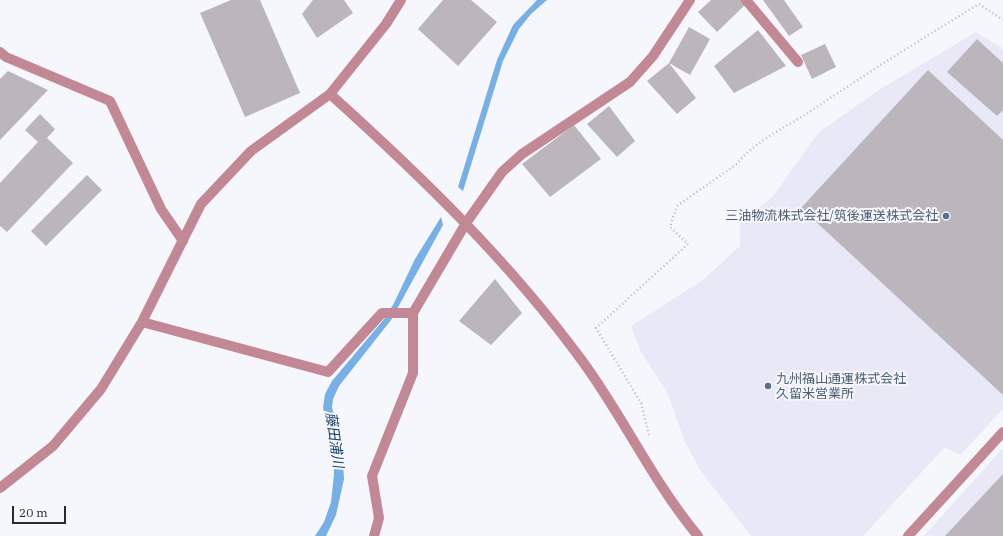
<!DOCTYPE html>
<meta charset="utf-8">
<style>
body{margin:0}
#map{position:relative;width:1003px;height:536px;overflow:hidden;background:#f6f6fd;font-family:"IBM Plex Serif",serif}
canvas{display:block}
.scale{position:absolute;left:12px;top:506px;width:54px;height:18px;box-sizing:border-box;border:2px solid #2a292c;border-top:0;padding-left:5px;font-size:12px;line-height:14px;white-space:nowrap;color:#2a292c;-webkit-text-stroke:3px #f6f6fd;paint-order:stroke}
</style>
<div id="map">
<canvas width="1003" height="536"></canvas>
<div class="scale">20 m</div>
</div>
<script>
const g = document.querySelector('canvas').getContext('2d');
g.lineJoin = 'round';
function fill(path, color) {
  g.fillStyle = color;
  g.fill(path, 'evenodd');
}
function trace(path, color, width, dash) {
  g.strokeStyle = color;
  g.lineWidth = width;
  g.lineCap = dash ? 'butt' : 'round';
  g.setLineDash(dash || []);
  g.stroke(path);
}
function label(font, color, halo, rows, align = 'center') {
  g.font = font + ' "IBM Plex Serif","Noto Sans JP",serif';
  g.lineWidth = 4;
  g.setLineDash([]);
  g.textBaseline = 'middle';
  g.strokeStyle = halo;
  g.fillStyle = color;
  for (const [text, x, y, turn = 0] of rows) {
    g.save();
    g.translate(x, y);
    g.rotate((+turn || 0) * Math.PI / 180);
    g.textAlign = isNaN(turn) ? turn : align;
    if (halo) g.strokeText(text, 0, 0);
    g.fillText(text, 0, 0);
    g.restore();
  }
}
const built = new Path2D(`
 M 976,32 L 1003,49 L 1003,409 L 960,455 L 945,447 L 863,536 L 751,536 L 700,470 L 685,442 L 668,394 L 641,352 L 631,326 L 703,280 L 740,246 L 740,224 L 773,196 L 819,132 L 882,88 Z
 M 1003,448 L 1003,536 L 924,536 Z`);
const water = new Path2D(`
 M 537,0 L 547,0 L 531,14 L 519,29 L 503,61 L 463,191 L 458,187 L 497,60 L 513,25 Z
 M 441,217 L 443,225 L 391,320 L 339,386 L 333,399 L 332,407 L 342,449 L 344,479 L 336,515 L 326,536 L 315,536 L 324,522 L 331,502 L 334,475 L 334,447 L 323,408 L 325,394 L 332,381 L 385,318 L 394,303 L 415,259 Z`);
const building = new Path2D(`
 M 231,0 L 260,0 L 300,93 L 245,117 L 200,13 Z
 M 313,0 L 344,0 L 353,13 L 317,38 L 302,14 Z
 M 443,0 L 471,0 L 497,22 L 458,66 L 418,29 Z
 M 711,0 L 746,0 L 748,2 L 717,32 L 698,12 Z
 M 763,0 L 784,0 L 803,27 L 789,36 Z
 M 689,27 L 710,39 L 690,75 L 669,63 L 696,98 L 677,114 L 647,81 L 669,63 Z
 M 758,30 L 786,66 L 734,93 L 714,66 Z
 M 977,39 L 1003,63 L 1003,110 L 997,116 L 947,72 Z
 M 825,44 L 836,67 L 812,79 L 801,55 Z
 M 928,70 L 1003,140 L 1003,395 L 801,208 Z
 M 8,71 L 48,90 L 0,140 L 0,79 Z
 M 609,106 L 635,141 L 617,157 L 587,124 Z
 M 40,114 L 55,129 L 47,138 L 73,163 L 7,232 L 0,226 L 0,183 L 38,142 L 25,130 Z
 M 574,125 L 601,159 L 550,197 L 522,164 Z
 M 87,175 L 102,190 L 46,246 L 31,231 Z
 M 495,279 L 522,313 L 491,345 L 459,321 Z
 M 1003,474 L 1003,536 L 945,536 Z`);
const path = new Path2D(`
 M 649,435 L 641,403 L 596,328 L 688,244 L 670,227 L 677,206 L 737,164 C 754,142 784,128 808,113 C 864,75 921,39 979,4 L 1003,20`);
const service = new Path2D(`
 M 746,0 L 798,62
 M 0,52 L 6,57 L 110,101 L 161,209 L 183,241`);
const minor = new Path2D(`
 M 142,322 L 328,372 L 382,313 L 413,313
 M 0,488 L 53,446 L 101,389 L 142,322 L 201,204 L 251,151 L 330,94 L 386,24 L 401,0
 M 374,536 L 379,518 L 372,476 L 413,373 L 413,313 L 466,223 L 502,172 L 522,154 L 630,82 L 653,56 L 690,0`);
const tertiary = new Path2D(`
 M 330,94 C 422,177 510,262 583,362 C 624,418 653,482 698,536
 M 908,536 L 1003,432`);
const markers = [
 [946,216,4,"#5c6f8a"],
 [768,386,4,"#5c6f8a"]
];
const serviceNames = [
 ["三油物流株式会社/筑後運送株式会社",938,216],
 ["九州福山通運株式会社",776,379,"left"],
 ["久留米営業所",776,394,"left"]
];
const waterNames = [
 ["藤田浦川",334,440,82]
];
fill(built, '#e9e8f6');
fill(water, '#76b0e7');
fill(building, '#bbb6bc');
trace(path, '#b8b8be', 2.5, [1, 3]);
trace(service, '#c28896', 10);
trace(minor, '#c28896', 10);
trace(tertiary, '#c28896', 10);
for (const [x, y, r, color] of markers) {
  const dot = new Path2D();
  dot.arc(x, y, r, 0, 2 * Math.PI);
  g.fillStyle = color;
  g.fill(dot);
  trace(dot, '#f6f6fd', 1.5);
}
label('13px', '#4e5e75', '#f6f6fd', serviceNames, 'right');
label('italic 14px', '#154064', '#f6f6fd', waterNames);
</script>
